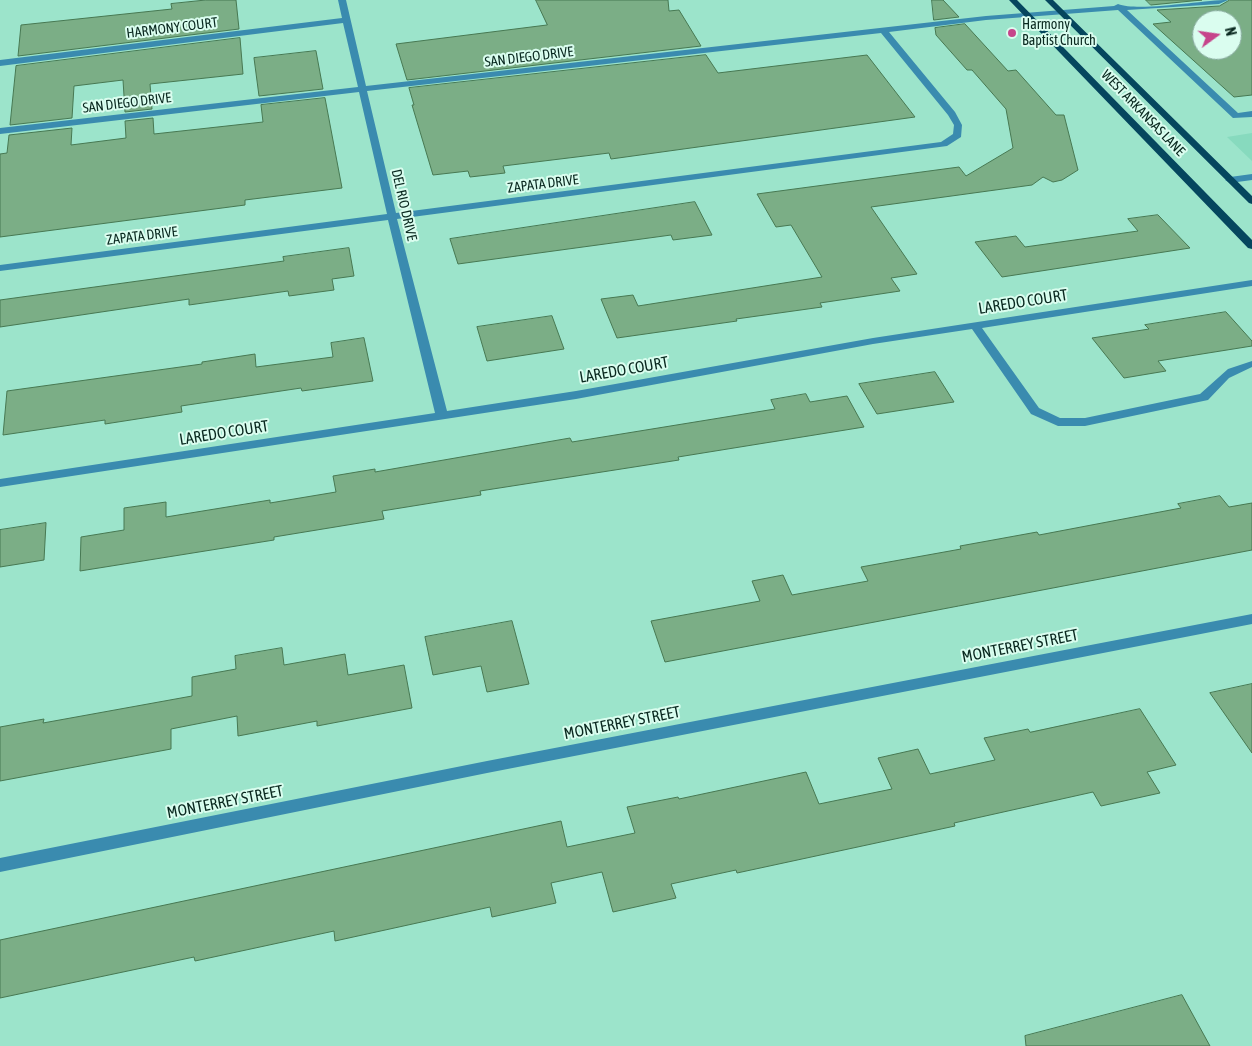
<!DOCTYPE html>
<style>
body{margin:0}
#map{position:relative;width:1252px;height:1046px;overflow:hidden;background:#9ce4cb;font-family:"Asap Condensed",sans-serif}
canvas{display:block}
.north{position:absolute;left:1192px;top:10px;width:50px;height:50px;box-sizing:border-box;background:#dafdef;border:1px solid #86a89c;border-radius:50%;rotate:76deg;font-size:14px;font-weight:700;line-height:20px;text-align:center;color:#09281f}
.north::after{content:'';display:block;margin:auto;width:18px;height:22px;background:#c6448b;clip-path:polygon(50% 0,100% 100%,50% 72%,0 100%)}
</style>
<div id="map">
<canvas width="1252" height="1046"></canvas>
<div class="north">N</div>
</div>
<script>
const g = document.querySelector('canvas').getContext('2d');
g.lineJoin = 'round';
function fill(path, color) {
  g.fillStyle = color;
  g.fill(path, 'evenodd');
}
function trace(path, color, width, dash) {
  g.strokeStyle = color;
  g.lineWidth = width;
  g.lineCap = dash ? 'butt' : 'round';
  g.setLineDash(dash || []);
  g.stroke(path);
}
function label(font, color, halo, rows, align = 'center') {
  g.font = font + ' "Asap Condensed",sans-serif';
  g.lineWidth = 4;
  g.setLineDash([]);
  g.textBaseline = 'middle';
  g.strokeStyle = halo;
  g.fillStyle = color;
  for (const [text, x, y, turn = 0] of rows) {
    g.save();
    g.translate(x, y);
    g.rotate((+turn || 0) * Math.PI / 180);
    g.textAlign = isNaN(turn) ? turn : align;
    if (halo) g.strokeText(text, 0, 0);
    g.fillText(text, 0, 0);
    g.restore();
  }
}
const built = new Path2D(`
 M 1252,133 L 1252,161 L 1227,137 Z`);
const building = new Path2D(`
 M 206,0 L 236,0 L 239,29 L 18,56 L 21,25 L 172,9 L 171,4 Z
 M 536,0 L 668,0 L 669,11 L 679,10 L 701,46 L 407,80 L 396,44 L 547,25 Z
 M 932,0 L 943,0 L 959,17 L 934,20 Z
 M 1146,0 L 1202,0 L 1151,5 Z
 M 1230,0 L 1252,0 L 1252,95 L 1234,97 L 1153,24 L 1171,22 L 1157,10 L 1219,6 ZM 1202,20 L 1232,20 L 1232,50 L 1202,50 Z
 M 965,24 L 1008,71 L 1016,70 L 1056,115 L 1064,115 L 1078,170 L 1062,180 L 1053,182 L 1043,177 L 1032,185 L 871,207 L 917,274 L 891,278 L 900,291 L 820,303 L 822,307 L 736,319 L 737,321 L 617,338 L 601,299 L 633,295 L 638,306 L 822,277 L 791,225 L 776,227 L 757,194 L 959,167 L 966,176 L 1013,148 L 1006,109 L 972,70 L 967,70 L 936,35 L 935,28 Z
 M 240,38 L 243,74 L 150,84 L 152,109 L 125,112 L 123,80 L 74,86 L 72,118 L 10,125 L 16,66 Z
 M 316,51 L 323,89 L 259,96 L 254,58 Z
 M 706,55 L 718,73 L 867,55 L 915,117 L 611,159 L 609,153 L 503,166 L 505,173 L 470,177 L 468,171 L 433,175 L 412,105 L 414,105 L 409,88 Z
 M 325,98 L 342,188 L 245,200 L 245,205 L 0,237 L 0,154 L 7,153 L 9,135 L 72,128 L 71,145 L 126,138 L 125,121 L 153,118 L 154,134 L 263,122 L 261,105 Z
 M 695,202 L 712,235 L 673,240 L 671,235 L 458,264 L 450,239 Z
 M 1158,215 L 1190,248 L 1002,277 L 975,242 L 1016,236 L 1025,247 L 1138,231 L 1128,219 Z
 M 349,248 L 354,276 L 332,279 L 334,290 L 289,296 L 288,291 L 189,305 L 189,299 L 0,327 L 0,300 L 284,261 L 283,257 Z
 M 1226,312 L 1252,341 L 1252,346 L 1158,361 L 1166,371 L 1124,378 L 1092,338 L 1149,329 L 1145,325 Z
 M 552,316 L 564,349 L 487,361 L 477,327 Z
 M 364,338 L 373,381 L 302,391 L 301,388 L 181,406 L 182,412 L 105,424 L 105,420 L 3,435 L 7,391 L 202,364 L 202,362 L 255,354 L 256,367 L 333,357 L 331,343 Z
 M 935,372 L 954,402 L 877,414 L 859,384 Z
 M 806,394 L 810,402 L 847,396 L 864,427 L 678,457 L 679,460 L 480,491 L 481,495 L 382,511 L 384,519 L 274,537 L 274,540 L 80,571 L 81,537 L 124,530 L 124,508 L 166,502 L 166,517 L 270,500 L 270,503 L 336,492 L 333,476 L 375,469 L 375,472 L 570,438 L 572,442 L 775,409 L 771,400 Z
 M 1220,496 L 1229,507 L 1252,503 L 1252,550 L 665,662 L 651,621 L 760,601 L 752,581 L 783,575 L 792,595 L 868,581 L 861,567 L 961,549 L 960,546 L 1037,532 L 1039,535 L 1181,508 L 1178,504 Z
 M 46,523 L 44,560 L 0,567 L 0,530 Z
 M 512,621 L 529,684 L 487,692 L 481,666 L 433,675 L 425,637 Z
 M 282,648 L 284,665 L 345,654 L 348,675 L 404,665 L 412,708 L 317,726 L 317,721 L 238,736 L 237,716 L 171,729 L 171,749 L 0,781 L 0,727 L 44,719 L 43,723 L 192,696 L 192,677 L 236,669 L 235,656 Z
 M 1252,684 L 1252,753 L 1210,693 Z
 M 1140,709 L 1176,765 L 1147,772 L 1160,793 L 1101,806 L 1093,792 L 954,823 L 955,826 L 737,873 L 736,870 L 671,884 L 676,898 L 613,912 L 602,872 L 551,883 L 556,903 L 492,917 L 490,907 L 335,941 L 334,931 L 195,961 L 194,957 L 0,998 L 0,940 L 561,821 L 567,847 L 635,833 L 627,807 L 678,797 L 679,799 L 806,772 L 819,804 L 892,789 L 878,758 L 918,749 L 930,774 L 995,760 L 984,738 L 1028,729 L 1030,732 Z
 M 1182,995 L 1210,1046 L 1026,1046 L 1025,1036 Z`);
const minor = new Path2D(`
 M 338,0 L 346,0 L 366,86 L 986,16 L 1114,6 L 1118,4 C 1139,12 1202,0 1228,0 L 1219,4 L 1127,10 L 1238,113 L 1252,111 L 1252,117 L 1233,118 L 1118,10 L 986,20 L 889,32 L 955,112 L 962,125 L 961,137 L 947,146 L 397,219 L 447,411 L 576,391 L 873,338 L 1252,280 L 1252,286 L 982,328 L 1039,408 L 1060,418 L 1085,418 L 1200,394 L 1228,369 L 1252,361 L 1252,367 L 1229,378 L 1208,400 L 1085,426 L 1058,426 L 1031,414 L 972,329 L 873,344 L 576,399 L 0,487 L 0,479 L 435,413 L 388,220 L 0,271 L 0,265 L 387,214 L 359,92 L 0,134 L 0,128 L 358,87 L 343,23 L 0,66 L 0,60 L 342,18 ZM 881,33 L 948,115 L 954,125 L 953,134 L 941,142 L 396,213 L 367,91 Z
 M 1252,174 L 1252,180 L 1230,183 L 1225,180 L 1230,177 Z
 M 1252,614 L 1252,624 L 487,773 L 0,872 L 0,858 L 487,761 Z`);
const major = new Path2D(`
 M 1009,0 L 1017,0 L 1252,240 L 1252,249 L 1248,248 Z
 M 1045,0 L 1053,0 L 1252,196 L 1252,204 L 1249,203 Z`);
const markers = [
 [1012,33,5,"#c6448b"]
];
const farPoinames = [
 ["Harmony",1022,25],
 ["Baptist Church",1022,41]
];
const farStreetnames = [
 ["HARMONY COURT",172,28,-7],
 ["SAN DIEGO DRIVE",529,57,-7],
 ["SAN DIEGO DRIVE",127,103,-7],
 ["WEST ARKANSAS LANE",1143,113,46],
 ["ZAPATA DRIVE",543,184,-7],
 ["DEL RIO DRIVE",404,205,77],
 ["ZAPATA DRIVE",142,236,-7]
];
const streetNames = [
 ["LAREDO COURT",1023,302,-9],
 ["LAREDO COURT",624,370,-10],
 ["LAREDO COURT",224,433,-9],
 ["MONTERREY STREET",1020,646,-11],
 ["MONTERREY STREET",622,723,-11],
 ["MONTERREY STREET",225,802,-11]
];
fill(built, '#87dabe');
fill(building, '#7bae86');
trace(building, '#477852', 1);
fill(minor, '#3a8baf');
fill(major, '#05465e');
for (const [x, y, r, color] of markers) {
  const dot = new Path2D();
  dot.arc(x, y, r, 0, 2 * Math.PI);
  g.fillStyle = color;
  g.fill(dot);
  trace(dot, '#dafdef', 2);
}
label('14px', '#09281f', '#dafdef', farPoinames, 'left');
label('14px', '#09281f', '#dafdef', farStreetnames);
label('16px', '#09281f', '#dafdef', streetNames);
</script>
